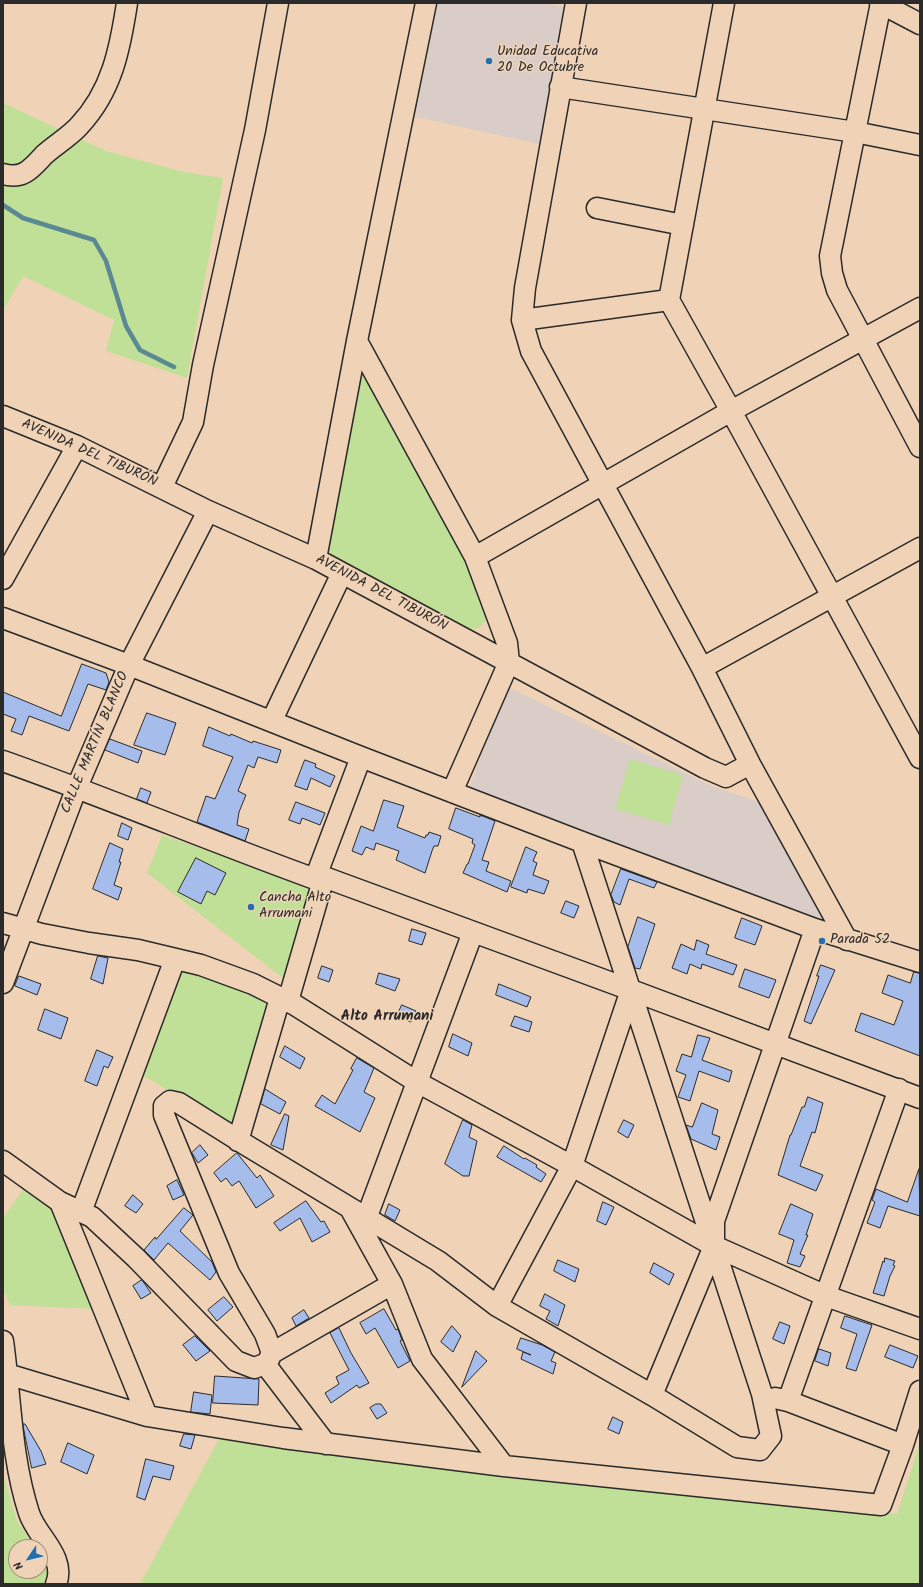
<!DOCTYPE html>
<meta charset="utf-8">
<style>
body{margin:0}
#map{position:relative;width:923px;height:1587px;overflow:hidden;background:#f0d3b7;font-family:Kalam,sans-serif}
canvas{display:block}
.frame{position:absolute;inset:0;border:4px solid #2b2b2b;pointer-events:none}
.north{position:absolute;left:8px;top:1539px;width:40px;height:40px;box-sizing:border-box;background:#f0d3b7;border:1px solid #a1907f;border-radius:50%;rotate:235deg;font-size:11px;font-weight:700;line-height:16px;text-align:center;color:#2b2b2b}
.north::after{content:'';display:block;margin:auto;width:14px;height:18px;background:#1f6fb2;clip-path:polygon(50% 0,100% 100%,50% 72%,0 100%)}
</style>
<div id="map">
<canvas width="923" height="1587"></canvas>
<div class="frame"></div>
<div class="north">N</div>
</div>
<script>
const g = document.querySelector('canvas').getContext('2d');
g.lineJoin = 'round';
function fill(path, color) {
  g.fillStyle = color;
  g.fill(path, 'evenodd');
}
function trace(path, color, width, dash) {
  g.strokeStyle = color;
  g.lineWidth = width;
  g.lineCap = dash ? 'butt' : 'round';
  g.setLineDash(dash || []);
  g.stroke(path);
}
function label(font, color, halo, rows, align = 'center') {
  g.font = font + ' Kalam,sans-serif';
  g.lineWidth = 3;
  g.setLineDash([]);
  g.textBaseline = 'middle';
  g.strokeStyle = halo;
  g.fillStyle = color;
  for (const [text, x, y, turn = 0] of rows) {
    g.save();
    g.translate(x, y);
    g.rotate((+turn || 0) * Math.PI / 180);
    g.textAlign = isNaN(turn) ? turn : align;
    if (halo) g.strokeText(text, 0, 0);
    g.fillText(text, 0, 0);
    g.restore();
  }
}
const built = new Path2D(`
 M 435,3 L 544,3 L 565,7 L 539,144 L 412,116 Z
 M 506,686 L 712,786 L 765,804 L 829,925 L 468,791 Z`);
const green = new Path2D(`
 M 3,103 L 106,151 L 184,172 L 223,178 L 187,378 L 106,351 L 114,320 L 23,276 L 3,310 Z
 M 363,365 L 469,560 L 471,576 L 486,608 L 487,619 L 479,628 L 469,630 L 334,562 L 328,552 L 327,544 Z
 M 630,759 L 683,775 L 669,825 L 615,809 Z
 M 162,835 L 307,885 L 313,893 L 284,979 L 147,873 Z
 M 180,966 L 275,1002 L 235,1129 L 142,1075 Z
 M 24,1188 L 54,1207 L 94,1309 L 10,1305 L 3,1289 L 3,1218 Z
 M 219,1439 L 897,1514 L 920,1442 L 920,1584 L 140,1584 Z
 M 3,1474 L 17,1521 L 35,1547 L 16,1547 L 16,1571 L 40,1571 L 40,1553 L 48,1574 L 46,1584 L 3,1584 Z`);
const stream = new Path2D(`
 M 3,205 L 23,218 L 94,240 L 106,261 L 126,326 L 140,350 L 174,367`);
const building = new Path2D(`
 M 82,664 L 106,673 L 109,682 L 106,690 L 88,684 L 69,731 L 29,716 L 22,735 L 11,731 L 16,719 L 3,714 L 3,692 L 61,716 Z
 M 147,713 L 176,723 L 165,755 L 134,745 Z
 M 209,727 L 230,736 L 231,734 L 252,743 L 253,741 L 281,750 L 277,763 L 258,757 L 254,768 L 248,765 L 238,791 L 246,795 L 239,812 L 237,825 L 249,829 L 245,841 L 197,822 L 206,796 L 215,799 L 233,757 L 203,746 Z
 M 110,739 L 142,751 L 138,763 L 105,750 Z
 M 305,760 L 316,764 L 315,767 L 335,776 L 330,787 L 311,778 L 307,790 L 295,786 Z
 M 141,788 L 151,792 L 147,803 L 137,799 Z
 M 384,800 L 404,806 L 397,827 L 425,838 L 426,835 L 428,835 L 429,832 L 441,836 L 438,846 L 434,846 L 432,851 L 425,873 L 396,860 L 399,851 L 376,843 L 374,850 L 366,847 L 362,855 L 352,851 L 361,826 L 373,831 Z
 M 296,802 L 325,813 L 320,825 L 302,818 L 300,824 L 289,820 Z
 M 456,808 L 480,817 L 480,815 L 495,821 L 482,860 L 489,862 L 486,871 L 511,881 L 507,892 L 463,873 L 467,864 L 468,864 L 475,845 L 472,843 L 473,839 L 449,829 Z
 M 122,823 L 132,828 L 128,840 L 118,836 Z
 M 110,843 L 123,849 L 119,862 L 121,862 L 114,885 L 122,888 L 118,900 L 93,889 Z
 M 526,847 L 537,852 L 533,861 L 537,863 L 533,875 L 549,881 L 544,894 L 528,889 L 527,893 L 511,887 Z
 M 196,858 L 226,873 L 215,895 L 207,891 L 201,904 L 178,892 Z
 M 621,869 L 657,882 L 654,888 L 629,879 L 620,905 L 614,902 L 611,895 Z
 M 566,901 L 579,906 L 574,918 L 561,913 Z
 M 638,917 L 655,924 L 640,969 L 635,968 L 628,947 Z
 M 742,918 L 762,926 L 755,945 L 735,938 Z
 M 412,929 L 426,933 L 422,945 L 409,941 Z
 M 697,940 L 709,945 L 706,954 L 737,965 L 733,975 L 702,964 L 701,969 L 690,964 L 687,974 L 672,968 L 681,944 L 694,950 Z
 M 98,956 L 108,958 L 103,984 L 91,979 Z
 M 821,965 L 835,970 L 811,1024 L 804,1021 L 819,976 L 817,976 Z
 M 322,966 L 333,970 L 329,982 L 318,978 Z
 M 745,969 L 776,980 L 769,998 L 739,987 Z
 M 914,972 L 920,973 L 920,1056 L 855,1031 L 861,1013 L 894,1025 L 903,1001 L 882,993 L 888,975 L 910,983 Z
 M 379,973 L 400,979 L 395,991 L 376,984 Z
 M 19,976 L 41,984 L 37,995 L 15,986 Z
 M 499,984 L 531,997 L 527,1007 L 496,995 Z
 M 402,1005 L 416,1011 L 411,1022 L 397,1016 Z
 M 45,1009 L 68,1018 L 61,1039 L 38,1030 Z
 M 515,1016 L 532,1022 L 529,1032 L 511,1026 Z
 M 453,1034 L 472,1043 L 468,1056 L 449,1047 Z
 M 698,1035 L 710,1038 L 702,1060 L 732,1071 L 729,1082 L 699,1071 L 690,1101 L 678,1097 L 686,1075 L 676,1071 L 682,1054 L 691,1057 Z
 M 285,1046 L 305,1058 L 300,1069 L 280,1057 Z
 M 97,1050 L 113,1057 L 108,1068 L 104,1066 L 97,1086 L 85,1081 Z
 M 357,1058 L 374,1068 L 364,1092 L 375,1098 L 360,1132 L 315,1106 L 322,1095 L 335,1104 L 353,1070 L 351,1069 Z
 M 265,1089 L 286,1102 L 280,1114 L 261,1104 Z
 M 808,1097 L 823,1103 L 815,1133 L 812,1132 L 800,1166 L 823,1175 L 816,1191 L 778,1175 L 790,1135 L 791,1135 L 802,1107 L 804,1107 Z
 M 702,1103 L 718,1110 L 712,1134 L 720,1137 L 716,1150 L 691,1139 L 686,1125 L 692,1127 Z
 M 285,1114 L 289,1116 L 283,1150 L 271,1145 Z
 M 463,1120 L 472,1125 L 469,1137 L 477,1141 L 469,1176 L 463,1176 L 445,1164 Z
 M 624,1120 L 634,1125 L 628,1138 L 618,1132 Z
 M 200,1145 L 208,1155 L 198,1163 L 192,1153 Z
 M 504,1146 L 524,1159 L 525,1158 L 537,1165 L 536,1167 L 546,1174 L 541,1182 L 497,1157 Z
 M 237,1153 L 257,1178 L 260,1175 L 274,1196 L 256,1208 L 239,1181 L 232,1186 L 226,1178 L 221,1182 L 214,1173 Z
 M 919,1169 L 920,1216 L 888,1206 L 880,1228 L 867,1223 L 875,1202 L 872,1200 L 876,1189 L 907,1202 Z
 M 177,1180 L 184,1195 L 173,1200 L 167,1186 Z
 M 133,1195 L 143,1204 L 136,1213 L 125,1206 Z
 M 306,1201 L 321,1222 L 324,1221 L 330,1232 L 312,1242 L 300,1218 L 280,1231 L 274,1223 Z
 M 603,1202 L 614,1207 L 606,1225 L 597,1221 Z
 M 389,1204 L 400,1210 L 395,1221 L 385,1215 Z
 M 791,1204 L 813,1214 L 806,1235 L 808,1235 L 800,1254 L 805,1256 L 800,1267 L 787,1263 L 794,1240 L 779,1234 Z
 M 184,1208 L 193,1215 L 180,1231 L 212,1262 L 216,1272 L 210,1280 L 168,1243 L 154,1260 L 144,1250 L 155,1237 L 156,1239 Z
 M 885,1258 L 895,1261 L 893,1265 L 895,1266 L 890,1276 L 884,1296 L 873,1293 L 883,1261 L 884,1262 Z
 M 558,1260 L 579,1269 L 575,1282 L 554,1271 Z
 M 654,1263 L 674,1274 L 669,1285 L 650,1273 Z
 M 142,1280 L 151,1293 L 141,1299 L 133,1286 Z
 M 545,1294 L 565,1305 L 558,1326 L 546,1319 L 550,1311 L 540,1306 Z
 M 224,1297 L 233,1307 L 217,1321 L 208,1310 Z
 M 384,1309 L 396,1330 L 398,1329 L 402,1340 L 400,1341 L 410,1361 L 398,1368 L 375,1328 L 366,1334 L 360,1323 Z
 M 304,1310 L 309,1318 L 296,1326 L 292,1318 Z
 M 845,1316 L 872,1325 L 856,1371 L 846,1368 L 857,1334 L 841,1328 Z
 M 780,1322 L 790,1326 L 784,1344 L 773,1339 Z
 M 452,1326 L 461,1336 L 453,1352 L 441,1342 Z
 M 339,1328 L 351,1353 L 369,1383 L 359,1388 L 357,1385 L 331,1403 L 325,1393 L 339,1384 L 336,1377 L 349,1370 L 330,1333 Z
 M 195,1336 L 210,1351 L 196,1361 L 183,1345 Z
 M 521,1338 L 542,1345 L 555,1352 L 551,1361 L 556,1363 L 553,1374 L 521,1359 L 523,1352 L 531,1355 L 517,1349 Z
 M 890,1345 L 918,1356 L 913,1368 L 885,1357 Z
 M 819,1349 L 831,1353 L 828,1366 L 815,1361 Z
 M 476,1351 L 487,1361 L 462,1387 Z
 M 215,1376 L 259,1379 L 258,1405 L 213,1403 Z
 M 194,1392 L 212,1395 L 210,1414 L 191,1412 Z
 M 376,1404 L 381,1404 L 387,1413 L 377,1419 L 370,1408 Z
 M 613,1417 L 623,1422 L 619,1434 L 608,1429 Z
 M 23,1424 L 25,1424 L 41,1451 L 46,1464 L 32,1468 Z
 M 184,1434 L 195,1435 L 191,1449 L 180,1446 Z
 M 68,1443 L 94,1455 L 87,1474 L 61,1462 Z
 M 146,1459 L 174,1466 L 170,1480 L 153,1476 L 145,1500 L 137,1497 Z`);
const minor = new Path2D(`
 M 576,3 L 525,288 L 522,320 L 531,351 L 702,668
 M 724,3 L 669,300 L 731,411 L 920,758
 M 880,3 L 920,24
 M 881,3 L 830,256 L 832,273 L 837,290 L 920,447
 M 560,87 L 855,132 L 920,145
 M 3,174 C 23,180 32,168 44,155 C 55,145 69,137 79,126 C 112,91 120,49 127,3
 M 597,208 L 683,225
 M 522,320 L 669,300
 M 357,341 L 475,557 L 507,643 L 509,662 L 452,792
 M 3,416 L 77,446 L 208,511 L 316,559 L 705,768 L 726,777 L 750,764
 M 162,487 L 193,422 L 203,365 L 255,130 L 278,3
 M 475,557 L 731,411 L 920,308
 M 316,559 L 357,341 L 426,3
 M 3,579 L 77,446
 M 3,618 L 129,665 L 361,757 L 582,842 L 815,929 L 920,962
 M 272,720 L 342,573
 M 3,761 C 108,798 210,841 315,879 L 324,877 L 631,990 L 920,1098
 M 315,879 L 361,757
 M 3,923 L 42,934 L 89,943 L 138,950 L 201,965 L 253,984 L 295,1005 L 417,1082 L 572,1166 L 714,1246 L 826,1296 L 920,1329
 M 847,940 L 750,764 L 702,668 L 920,548
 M 3,983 L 77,787 L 129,665 L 208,511
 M 288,1001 L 324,877
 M 238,1141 L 280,998
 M 3,1161 L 60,1202 L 92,1217 L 136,1258 L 236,1361 L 254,1368 L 265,1364 L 267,1363 L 272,1353 L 265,1334 L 229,1273 L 164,1115 L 164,1106 L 170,1101 L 179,1103 L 246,1145 L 438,1261 L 497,1306 L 652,1395 L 737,1447 L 760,1450 L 771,1436 L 762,1394 L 582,842
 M 60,1202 L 147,1416
 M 351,1210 L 392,1284 L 422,1359 L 504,1466
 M 81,1212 L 175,959
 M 366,1219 L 473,932
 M 497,1306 L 572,1166 L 631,990
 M 3,1341 C 11,1398 11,1458 29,1513 C 36,1536 67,1557 56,1584
 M 272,1353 L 392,1284
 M 265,1364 L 326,1444
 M 7,1374 L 147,1416 L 283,1438 L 504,1466 L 881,1505 L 903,1445 L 920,1391
 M 652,1395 L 714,1246 L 714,1221 L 815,929
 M 775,1398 L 788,1401 L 903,1445
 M 788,1401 L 899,1089`);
const markers = [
 [489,61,4,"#1f6fb2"],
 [251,907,4,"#1f6fb2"],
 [822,941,4,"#1f6fb2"]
];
const poiNames = [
 ["Unidad Educativa",497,53],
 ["20 De Octubre",497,69],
 ["Cancha Alto",259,899],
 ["Arrumani",259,915],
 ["Parada 52",830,941]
];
const streetNames = [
 ["AVENIDA DEL TIBURÓN",89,454,24],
 ["AVENIDA DEL TIBURÓN",381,594,28],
 ["CALLE MARTÍN BLANCO",96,743,-67]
];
const neighbourhoodNames = [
 ["Alto Arrumani",387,1017]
];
fill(built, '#daccc6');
fill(green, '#c0df97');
trace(stream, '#5a8993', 4.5);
fill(building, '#a6bcea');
trace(building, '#2b2b2b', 1);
trace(minor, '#2b2b2b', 23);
trace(minor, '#f0d3b7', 20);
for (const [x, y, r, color] of markers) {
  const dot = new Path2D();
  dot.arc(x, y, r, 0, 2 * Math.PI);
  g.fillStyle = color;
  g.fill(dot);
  trace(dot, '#f0d3b7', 1.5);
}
label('14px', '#2b2b2b', '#f0d3b7', poiNames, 'left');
label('14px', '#2b2b2b', '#f0d3b7', streetNames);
label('bold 15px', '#2b2b2b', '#f0d3b7', neighbourhoodNames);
</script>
